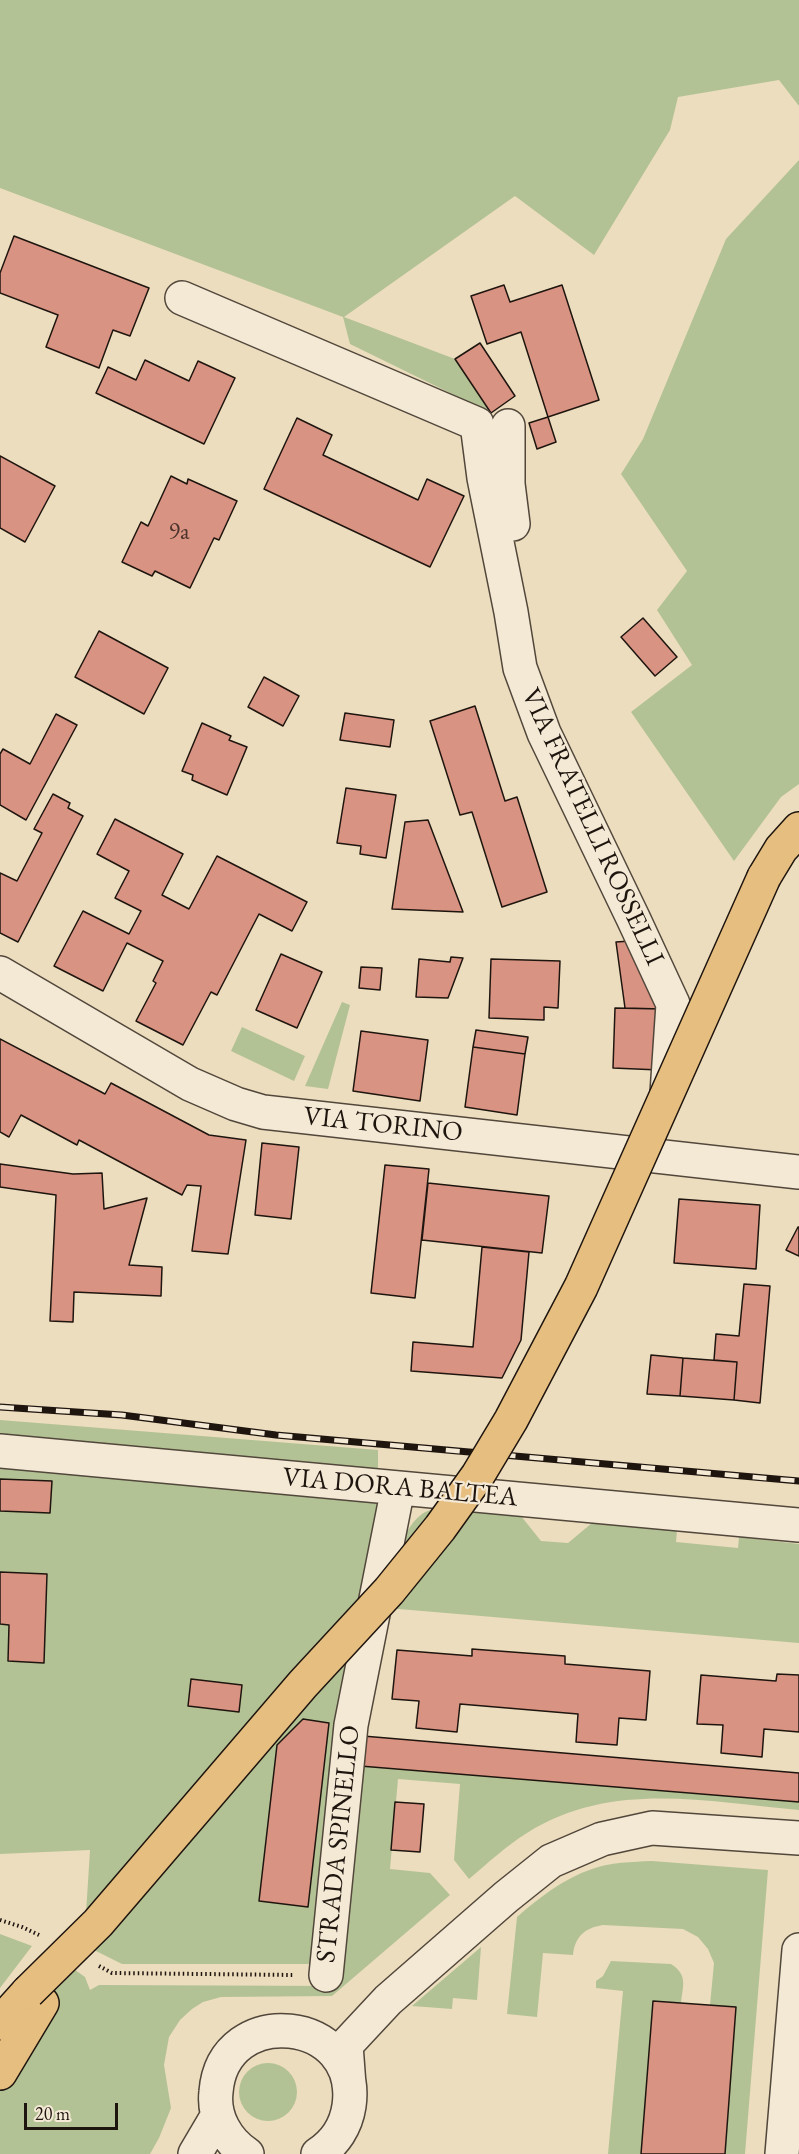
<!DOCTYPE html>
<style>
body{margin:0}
#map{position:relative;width:799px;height:2154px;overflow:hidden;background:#ecddbe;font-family:"EB Garamond",serif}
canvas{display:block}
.scale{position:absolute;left:24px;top:2103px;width:94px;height:27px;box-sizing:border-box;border:3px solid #1f150f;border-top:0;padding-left:8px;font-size:18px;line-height:21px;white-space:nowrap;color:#1f150f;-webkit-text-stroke:4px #f3e9d5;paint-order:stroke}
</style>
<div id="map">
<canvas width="799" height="2154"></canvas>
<div class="scale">20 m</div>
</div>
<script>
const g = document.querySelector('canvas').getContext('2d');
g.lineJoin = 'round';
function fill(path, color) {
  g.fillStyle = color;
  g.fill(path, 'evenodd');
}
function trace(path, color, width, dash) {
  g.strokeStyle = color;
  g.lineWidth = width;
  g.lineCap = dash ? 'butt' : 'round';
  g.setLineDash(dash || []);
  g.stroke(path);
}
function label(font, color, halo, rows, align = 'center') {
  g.font = font + ' "EB Garamond",serif';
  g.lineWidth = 4.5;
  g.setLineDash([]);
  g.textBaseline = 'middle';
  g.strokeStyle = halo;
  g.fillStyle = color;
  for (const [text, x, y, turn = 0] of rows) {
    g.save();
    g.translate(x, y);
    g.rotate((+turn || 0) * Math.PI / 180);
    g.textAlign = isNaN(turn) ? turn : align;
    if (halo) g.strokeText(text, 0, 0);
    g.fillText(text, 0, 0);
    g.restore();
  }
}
const green = new Path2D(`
 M 0,0 L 799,0 L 799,106 L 779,80 L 678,97 L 670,130 L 594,255 L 515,196 L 344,317 L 455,359 L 491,413 L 350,344 L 343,317 L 0,188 Z
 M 799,160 L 799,784 L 781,797 L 734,861 L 631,712 L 692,665 L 657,610 L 687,571 L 621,474 L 643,439 L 726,239 Z
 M 342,1002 L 350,1005 L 328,1089 L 305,1086 Z
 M 242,1027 L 305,1056 L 294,1081 L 231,1051 Z
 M 0,1420 L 378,1450 L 378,1474 L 0,1442 Z
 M 0,1466 L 381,1503 L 314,1964 L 122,1964 L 84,1945 L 90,1850 L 0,1854 Z
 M 435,1508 L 521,1516 L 541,1541 L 568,1543 L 592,1523 L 677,1531 L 676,1542 L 738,1548 L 739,1537 L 799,1544 L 799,1643 L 387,1608 C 393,1580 397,1532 422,1514 C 426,1511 431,1510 435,1508 Z
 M 360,1766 L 799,1802 L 799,1810 C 705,1802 612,1780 527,1833 C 506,1846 488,1863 469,1879 L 454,1860 L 460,1784 L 398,1779 L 390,1869 L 430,1873 L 450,1895 L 332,1996 L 221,1997 L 203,2002 L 192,2009 L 180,2020 L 169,2037 L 164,2065 L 171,2108 L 159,2138 L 150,2154 L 0,2154 L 0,2089 L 44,2002 L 71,1967 L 85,1977 L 90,1990 L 99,1985 L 338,1986 Z
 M 652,1861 L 768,1870 L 745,2154 L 725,2154 L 736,2008 L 710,2005 L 714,1963 L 708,1949 L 698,1937 L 683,1929 L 603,1925 C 584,1928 575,1937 573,1955 L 543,1953 L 537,2017 L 507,2014 L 517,1917 C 540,1897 563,1879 592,1869 C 610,1862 632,1862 652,1861 Z
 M 0,1934 L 32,1946 L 0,1988 Z
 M 481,1947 L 477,2000 L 453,1998 L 452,2009 L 412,2006 Z
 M 611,1961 L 671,1964 C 688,1975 683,1985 681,2003 L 653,2001 L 641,2154 L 608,2154 L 623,1991 L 596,1988 L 596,1981 L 603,1976 Z
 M239 2092a29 29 0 1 1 58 0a29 29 0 1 1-58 0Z`);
const building = new Path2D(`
 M 14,236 L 149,288 L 130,336 L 113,330 L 99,368 L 46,347 L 58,315 L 0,293 L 0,273 Z
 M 504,285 L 510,302 L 562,285 L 599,400 L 548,417 L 521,332 L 487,344 L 471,296 Z
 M 480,343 L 515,396 L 491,413 L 455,359 Z
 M 145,360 L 189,381 L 198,361 L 235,378 L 204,444 L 96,393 L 108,367 L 136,380 Z
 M 548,417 L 556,442 L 537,449 L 529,423 Z
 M 297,418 L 332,435 L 323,455 L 418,500 L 427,479 L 464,496 L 430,567 L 264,489 Z
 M 0,456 L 55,486 L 25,542 L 0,528 Z
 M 171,476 L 187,484 L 188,479 L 237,501 L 219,540 L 214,538 L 190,588 L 155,571 L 152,576 L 122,562 L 141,522 L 148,526 Z
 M 643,618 L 677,657 L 655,676 L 621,637 Z
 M 99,631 L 168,668 L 144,714 L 75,677 Z
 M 264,677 L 299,696 L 283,726 L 248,707 Z
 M 475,706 L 505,801 L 517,797 L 547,892 L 502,907 L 472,812 L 460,815 L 430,721 Z
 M 345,713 L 394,720 L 390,747 L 340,740 Z
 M 56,714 L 77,725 L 26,820 L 0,805 L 0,754 L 3,749 L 30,764 Z
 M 202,723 L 231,736 L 229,740 L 247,747 L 227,795 L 192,780 L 193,775 L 182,771 Z
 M 346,788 L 396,795 L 386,858 L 360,854 L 361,846 L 337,843 Z
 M 53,794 L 70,803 L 68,808 L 83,816 L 18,942 L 0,933 L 0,873 L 17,881 L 42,833 L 34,829 Z
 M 115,819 L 183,854 L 162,895 L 189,909 L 217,856 L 307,902 L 292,931 L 259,914 L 217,995 L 211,992 L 183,1045 L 136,1021 L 156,983 L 153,981 L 163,961 L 127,943 L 103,991 L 54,966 L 83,911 L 129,934 L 141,911 L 115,898 L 129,871 L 97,854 Z
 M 428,820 L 463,912 L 392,909 L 405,822 Z
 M 630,941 L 661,1009 L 625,1008 L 616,942 Z
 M 281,954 L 322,972 L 297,1028 L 256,1010 Z
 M 451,957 L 463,958 L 448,998 L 416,997 L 419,959 L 450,962 Z
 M 491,959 L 560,961 L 558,1008 L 544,1007 L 544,1020 L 489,1018 Z
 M 361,967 L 382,968 L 380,990 L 359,988 Z
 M 615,1008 L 661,1009 L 659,1070 L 613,1068 Z
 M 476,1030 L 528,1037 L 525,1054 L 473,1047 Z
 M 361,1031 L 428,1040 L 420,1101 L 353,1091 Z
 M 0,1039 L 105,1094 L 111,1083 L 209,1135 L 246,1140 L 228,1254 L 192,1251 L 201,1186 L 187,1185 L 182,1195 L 79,1140 L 77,1145 L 21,1115 L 9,1137 L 0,1132 Z
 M 473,1047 L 525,1054 L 517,1115 L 465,1107 Z
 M 262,1143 L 299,1147 L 291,1219 L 255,1215 Z
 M 0,1164 L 73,1174 L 102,1173 L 104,1209 L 147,1198 L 129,1265 L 162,1267 L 161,1296 L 74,1292 L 73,1322 L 50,1321 L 56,1195 L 0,1187 Z
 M 385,1165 L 429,1169 L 415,1298 L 371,1293 Z
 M 428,1183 L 549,1196 L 542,1253 L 422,1240 Z
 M 679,1199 L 760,1205 L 756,1269 L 674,1263 Z
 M 798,1227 L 799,1227 L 799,1256 L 786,1250 Z
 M 482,1247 L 529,1252 L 521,1340 L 502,1378 L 411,1371 L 413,1342 L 473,1347 Z
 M 744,1284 L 770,1286 L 760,1403 L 734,1400 L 737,1362 L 714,1360 L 716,1334 L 739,1336 Z
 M 651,1355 L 683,1358 L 680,1396 L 647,1394 Z
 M 683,1358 L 737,1362 L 734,1400 L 680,1396 Z
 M 0,1479 L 52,1481 L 50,1513 L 0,1511 Z
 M 0,1572 L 47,1574 L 44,1663 L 8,1661 L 9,1625 L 0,1624 Z
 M 472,1649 L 565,1656 L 565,1664 L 650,1671 L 646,1720 L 619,1718 L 617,1745 L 576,1742 L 578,1714 L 460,1704 L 457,1732 L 416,1728 L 419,1701 L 392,1699 L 397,1650 L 472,1656 Z
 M 777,1674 L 799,1675 L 799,1732 L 764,1729 L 762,1757 L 721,1753 L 723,1725 L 697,1724 L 701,1675 L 776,1681 Z
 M 191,1679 L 242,1685 L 239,1712 L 188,1706 Z
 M 303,1719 L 329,1723 L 308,1907 L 259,1901 L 277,1745 Z
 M 363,1736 L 799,1773 L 799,1802 L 360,1766 Z
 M 395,1802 L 424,1804 L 420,1852 L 391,1850 Z
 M 653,2001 L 736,2007 L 725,2154 L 641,2154 Z`);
const path = new Path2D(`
 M 0,1920 L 22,1927 L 39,1935
 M 99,1966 L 112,1973 L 294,1975`);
const minor = new Path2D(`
 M 182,298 L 477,424 L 484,478 L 511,612 L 520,668 L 544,733 L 634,920 L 673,1004 L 667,1093
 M 508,426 L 508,484 L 513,524
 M 0,973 L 190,1084 L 236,1104 L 263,1112 L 799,1172
 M 0,1451 L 799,1525
 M 326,1975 L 351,1725 L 398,1488
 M 349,2085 L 346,2045 L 388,2000 L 506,1897 L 551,1861 L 602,1839 L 652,1828 L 799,1838
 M 195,2154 L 218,2115
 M 247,2154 C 227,2141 213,2117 216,2092 C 223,2001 362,2016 349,2106 C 346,2126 335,2143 318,2154
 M 782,2154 L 799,1950`);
const major = new Path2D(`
 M 764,877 L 781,849 L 799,829
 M 0,2023 L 28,1992
 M 0,2073 L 42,2003`);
const rail = new Path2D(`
 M 0,1407 L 122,1415 L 276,1435 L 799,1481`);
const majorBridge = new Path2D(`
 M 28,1992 L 98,1923 L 303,1684 L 389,1591 L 440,1528 L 478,1475 L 511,1420 L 581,1287 L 764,877`);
const numberNames = [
 ["9a",179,532]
];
const streetNames = [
 ["VIA FRATELLI ROSSELLI",592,827,65],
 ["VIA TORINO",383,1125,6],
 ["VIA DORA BALTEA",400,1488,5],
 ["STRADA SPINELLO",339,1844,-84]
];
fill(green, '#b3c295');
fill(building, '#d89382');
trace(building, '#1f150f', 1.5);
trace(minor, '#52473b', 36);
trace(major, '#1f150f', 36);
trace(path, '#1f150f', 4, [1.5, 3]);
trace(minor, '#f3e9d5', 33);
trace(major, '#e6be7f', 33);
trace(rail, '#1f150f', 7);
trace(rail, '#f3e9d5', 4.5, [14]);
trace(majorBridge, '#1f150f', 36, []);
trace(majorBridge, '#e6be7f', 33);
label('24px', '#4d342c', null, numberNames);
label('27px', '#1f150f', '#f3e9d5', streetNames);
</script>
